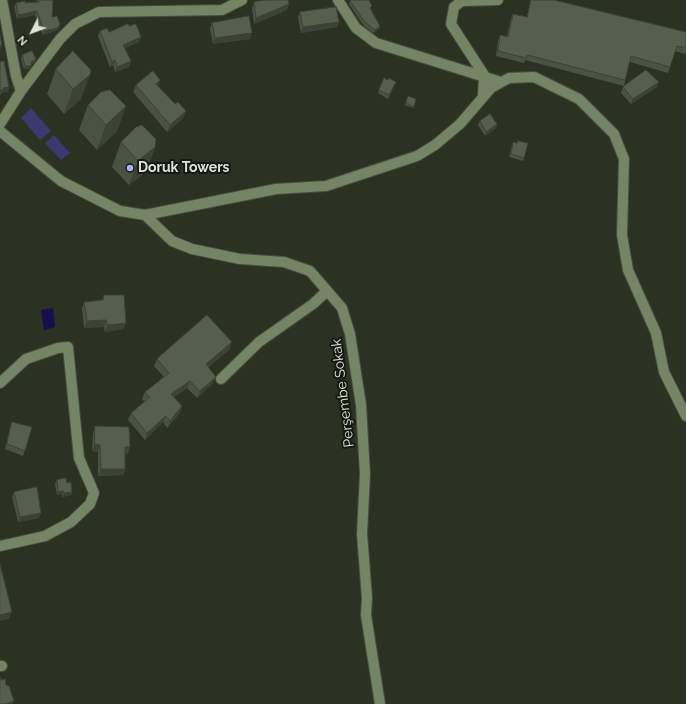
<!DOCTYPE html>
<meta charset="utf-8">
<style>
body{margin:0}
#map{position:relative;width:686px;height:704px;overflow:hidden;background:#2b3221;font-family:Raleway,sans-serif}
canvas{display:block}
.north{position:absolute;left:12px;top:12px;width:40px;height:40px;-webkit-text-stroke:3px #151911;paint-order:stroke;rotate:228deg;font-size:11px;font-weight:700;line-height:16px;text-align:center;color:#dfe4d9}
.north::after{content:'';display:block;margin:auto;width:14px;height:18px;background:#dfe4d9;clip-path:polygon(50% 0,100% 100%,50% 72%,0 100%)}
</style>
<div id="map">
<canvas width="686" height="704"></canvas>
<div class="north">N</div>
</div>
<script>
const g = document.querySelector('canvas').getContext('2d');
g.lineJoin = 'round';
function fill(path, color) {
  g.fillStyle = color;
  g.fill(path, 'evenodd');
}
function trace(path, color, width, dash) {
  g.strokeStyle = color;
  g.lineWidth = width;
  g.lineCap = dash ? 'butt' : 'round';
  g.setLineDash(dash || []);
  g.stroke(path);
}
function label(font, color, halo, rows, align = 'center') {
  g.font = font + ' Raleway,sans-serif';
  g.lineWidth = 4;
  g.setLineDash([]);
  g.textBaseline = 'middle';
  g.strokeStyle = halo;
  g.fillStyle = color;
  for (const [text, x, y, turn = 0] of rows) {
    g.save();
    g.translate(x, y);
    g.rotate((+turn || 0) * Math.PI / 180);
    g.textAlign = isNaN(turn) ? turn : align;
    if (halo) g.strokeText(text, 0, 0);
    g.fillText(text, 0, 0);
    g.restore();
  }
}
const green = new Path2D(`
 M 31,108 L 51,131 L 40,140 L 21,118 Z
 M 54,135 L 70,153 L 61,160 L 45,143 Z`);
const water = new Path2D(`
 M 53,308 L 55,327 L 44,330 L 41,310 Z`);
const minor = new Path2D(`
 M 2,0 L 16,76 L 21,91
 M 338,0 L 356,28 L 376,43 L 501,82
 M 483,97 L 484,75 L 451,24 L 454,7 L 462,1 L 498,0
 M 0,124 L 21,91 L 60,39 L 75,24 L 99,12 L 222,10 L 242,0
 M 0,131 L 61,181 L 120,211 L 145,215 L 276,189 L 326,186 L 417,156 L 435,145 L 460,124 L 491,88 L 509,78 L 534,77 L 579,99 L 614,134 L 624,159 L 622,235 L 628,270 L 656,333 L 664,372 L 686,416
 M 145,215 L 172,241 L 192,249 L 240,259 L 284,262 L 310,271 L 342,308 L 350,334 L 361,405 L 365,474 L 362,534 L 367,598 L 366,615 L 380,704
 M 221,379 L 259,342 L 313,304 L 327,291
 M 0,383 L 26,359 L 58,348 L 68,347 L 79,458 L 94,493 L 90,504 L 71,522 L 45,536 L 0,546
 M 0,666 L 2,666`);
const wall = new Path2D(`
 M 37,0 L 53,0 L 52,17 L 60,24 L 59,28 L 55,31 L 43,35 L 35,15 L 17,19 L 14,7 L 16,3 L 37,2 Z
 M 531,0 L 554,0 L 686,32 L 686,54 L 675,51 L 668,73 L 630,62 L 625,80 L 624,86 L 525,60 L 524,63 L 496,56 L 498,40 L 500,35 L 507,36 L 511,19 L 513,14 L 527,17 Z
 M 350,1 L 371,9 L 371,10 L 380,26 L 379,29 L 373,33 L 364,26 L 349,4 Z
 M 254,2 L 287,10 L 254,24 L 252,8 Z
 M 300,12 L 339,22 L 337,27 L 301,33 L 298,17 Z
 M 212,23 L 250,39 L 213,44 L 210,29 Z
 M 129,26 L 141,37 L 139,42 L 125,48 L 131,61 L 129,67 L 115,72 L 113,65 L 110,67 L 98,36 L 100,31 L 109,32 Z
 M 73,51 L 81,99 L 64,114 L 47,94 L 56,69 Z
 M 22,55 L 36,59 L 35,62 L 31,65 L 29,69 L 24,69 L 21,59 Z
 M 160,80 L 158,87 L 175,104 L 186,111 L 183,118 L 167,132 L 133,92 L 136,85 Z
 M 388,80 L 394,86 L 388,99 L 378,93 L 379,90 Z
 M 659,82 L 657,87 L 631,104 L 621,93 L 623,87 Z
 M 408,96 L 414,107 L 413,108 L 405,105 Z
 M 88,105 L 126,106 L 117,131 L 97,150 L 79,130 Z
 M 480,121 L 497,124 L 496,128 L 485,136 L 478,125 Z
 M 121,142 L 155,147 L 146,172 L 129,185 L 112,167 Z
 M 513,142 L 517,143 L 524,158 L 523,161 L 509,157 Z
 M 104,295 L 126,323 L 123,329 L 105,332 L 104,327 L 84,328 L 82,308 L 84,302 L 102,300 Z
 M 230,349 L 209,367 L 213,383 L 197,398 L 187,388 L 174,397 L 182,406 L 180,413 L 167,428 L 163,422 L 145,440 L 128,420 L 131,413 L 145,402 L 142,399 L 145,392 L 164,377 L 154,366 L 157,359 Z
 M 12,422 L 32,427 L 23,456 L 5,449 L 10,427 Z
 M 95,426 L 128,454 L 125,454 L 125,469 L 123,475 L 98,476 L 98,452 L 92,451 L 93,433 Z
 M 57,480 L 67,483 L 72,492 L 71,495 L 62,497 L 62,494 L 57,495 L 55,484 Z
 M 14,492 L 39,518 L 18,522 L 12,497 Z`);
const shadedWall = new Path2D(`
 M 289,4 L 287,10 L 254,24 L 256,18 Z
 M 37,11 L 35,15 L 17,19 L 18,15 Z
 M 339,22 L 337,27 L 301,33 L 303,27 Z
 M 60,24 L 59,28 L 55,31 L 43,35 L 44,31 Z
 M 380,26 L 379,29 L 373,33 L 375,30 Z
 M 252,33 L 250,39 L 213,44 L 215,38 Z
 M 141,37 L 139,42 L 121,50 L 123,45 Z
 M 0,45 L 2,45 L 0,50 Z
 M 36,59 L 35,62 L 30,65 L 31,62 Z
 M 115,60 L 113,65 L 110,67 L 112,62 Z
 M 131,61 L 129,67 L 115,72 L 117,67 Z
 M 25,66 L 31,66 L 29,69 L 24,69 Z
 M 90,75 L 81,99 L 64,114 L 73,89 Z
 M 160,80 L 158,87 L 156,84 Z
 M 659,82 L 657,87 L 631,104 L 633,99 Z
 M 9,87 L 8,92 L 2,93 L 1,95 L 0,95 L 0,90 L 3,88 Z
 M 126,106 L 117,131 L 97,150 L 106,125 Z
 M 186,111 L 183,118 L 167,132 L 170,125 Z
 M 497,124 L 496,128 L 485,136 L 486,132 Z
 M 155,147 L 146,172 L 129,185 L 138,161 Z
 M 106,320 L 104,327 L 84,328 L 87,321 Z
 M 126,323 L 123,329 L 105,332 L 108,325 Z
 M 232,342 L 230,349 L 204,371 L 206,364 Z
 M 216,377 L 213,383 L 197,398 L 200,391 Z
 M 190,381 L 187,388 L 169,401 L 171,394 Z
 M 182,406 L 180,413 L 167,428 L 170,421 Z
 M 166,416 L 163,422 L 145,440 L 147,433 Z
 M 95,444 L 100,445 L 98,452 L 92,451 Z
 M 125,447 L 130,447 L 128,454 L 122,454 Z
 M 101,469 L 125,469 L 123,475 L 98,476 Z
 M 63,491 L 62,494 L 57,495 L 58,492 Z
 M 72,492 L 71,495 L 62,497 L 64,493 Z
 M 41,513 L 39,518 L 18,522 L 20,517 Z
 M 12,612 L 9,619 L 0,621 L 0,615 Z
 M 14,701 L 13,704 L 6,704 Z`);
const building = new Path2D(`
 M 39,0 L 53,0 L 52,17 L 57,16 L 60,24 L 57,28 L 44,31 L 37,11 L 18,15 L 16,3 L 25,1 L 25,3 L 39,2 Z
 M 266,0 L 288,0 L 289,4 L 256,18 L 254,2 Z
 M 352,0 L 369,0 L 372,6 L 370,8 L 380,26 L 375,30 L 365,22 L 350,1 Z
 M 531,0 L 554,0 L 686,32 L 686,48 L 677,46 L 670,67 L 631,56 L 625,80 L 527,55 L 526,58 L 498,51 L 500,35 L 508,37 L 513,14 L 527,17 Z
 M 336,7 L 339,22 L 303,27 L 300,12 Z
 M 249,16 L 252,33 L 215,38 L 212,23 Z
 M 128,24 L 129,26 L 136,24 L 141,37 L 123,45 L 131,61 L 117,67 L 115,60 L 112,62 L 100,31 L 107,28 L 109,32 Z
 M 0,35 L 2,45 L 0,45 Z
 M 32,51 L 36,59 L 31,62 L 31,66 L 25,66 L 22,55 Z
 M 73,51 L 91,70 L 90,75 L 73,89 L 56,69 Z
 M 4,61 L 9,87 L 3,88 L 3,90 L 0,90 L 0,62 Z
 M 646,70 L 659,82 L 633,99 L 623,87 Z
 M 153,71 L 160,80 L 156,84 L 175,104 L 178,102 L 186,111 L 170,125 L 136,85 Z
 M 384,78 L 388,80 L 389,78 L 396,82 L 389,95 L 379,90 Z
 M 110,90 L 126,106 L 106,125 L 88,105 L 101,92 Z
 M 408,96 L 416,99 L 414,107 L 406,103 Z
 M 490,114 L 497,124 L 486,132 L 480,121 Z
 M 142,125 L 156,139 L 155,147 L 138,161 L 121,142 L 136,127 Z
 M 518,141 L 528,143 L 524,158 L 511,154 L 513,142 L 517,143 Z
 M 104,295 L 124,295 L 126,323 L 108,325 L 106,320 L 87,321 L 84,302 L 103,300 Z
 M 207,315 L 232,342 L 206,364 L 216,377 L 200,391 L 190,381 L 171,394 L 182,406 L 170,421 L 166,416 L 147,433 L 131,413 L 150,397 L 145,392 L 169,373 L 157,359 Z
 M 12,422 L 32,427 L 25,451 L 7,444 Z
 M 95,426 L 129,427 L 130,447 L 125,447 L 125,469 L 101,469 L 100,445 L 95,444 Z
 M 66,478 L 67,483 L 71,482 L 72,492 L 64,493 L 63,491 L 58,492 L 57,480 Z
 M 37,487 L 41,513 L 20,517 L 14,492 Z
 M 0,564 L 12,612 L 0,615 Z
 M 0,677 L 1,680 L 5,679 L 6,685 L 9,686 L 14,701 L 6,704 L 0,704 Z`);
const markers = [
 [130,168,4,"#adaffb"]
];
const poiNames = [
 ["Doruk Towers",138,168]
];
const streetNames = [
 ["Perşembe Sokak",343,393,-97]
];
fill(green, '#3b3970');
fill(water, '#1a0d4f');
trace(minor, '#484e3e', 12);
trace(minor, '#758464', 10);
fill(wall, '#4a5241');
fill(shadedWall, '#3c4235');
fill(building, '#565f4c');
trace(building, '#3c4235', 1);
for (const [x, y, r, color] of markers) {
  const dot = new Path2D();
  dot.arc(x, y, r, 0, 2 * Math.PI);
  g.fillStyle = color;
  g.fill(dot);
  trace(dot, '#151911', 1.5);
}
label('bold 14px', '#dfe4d9', '#151911', poiNames, 'left');
label('14px', '#dfe4d9', '#151911', streetNames);
</script>
